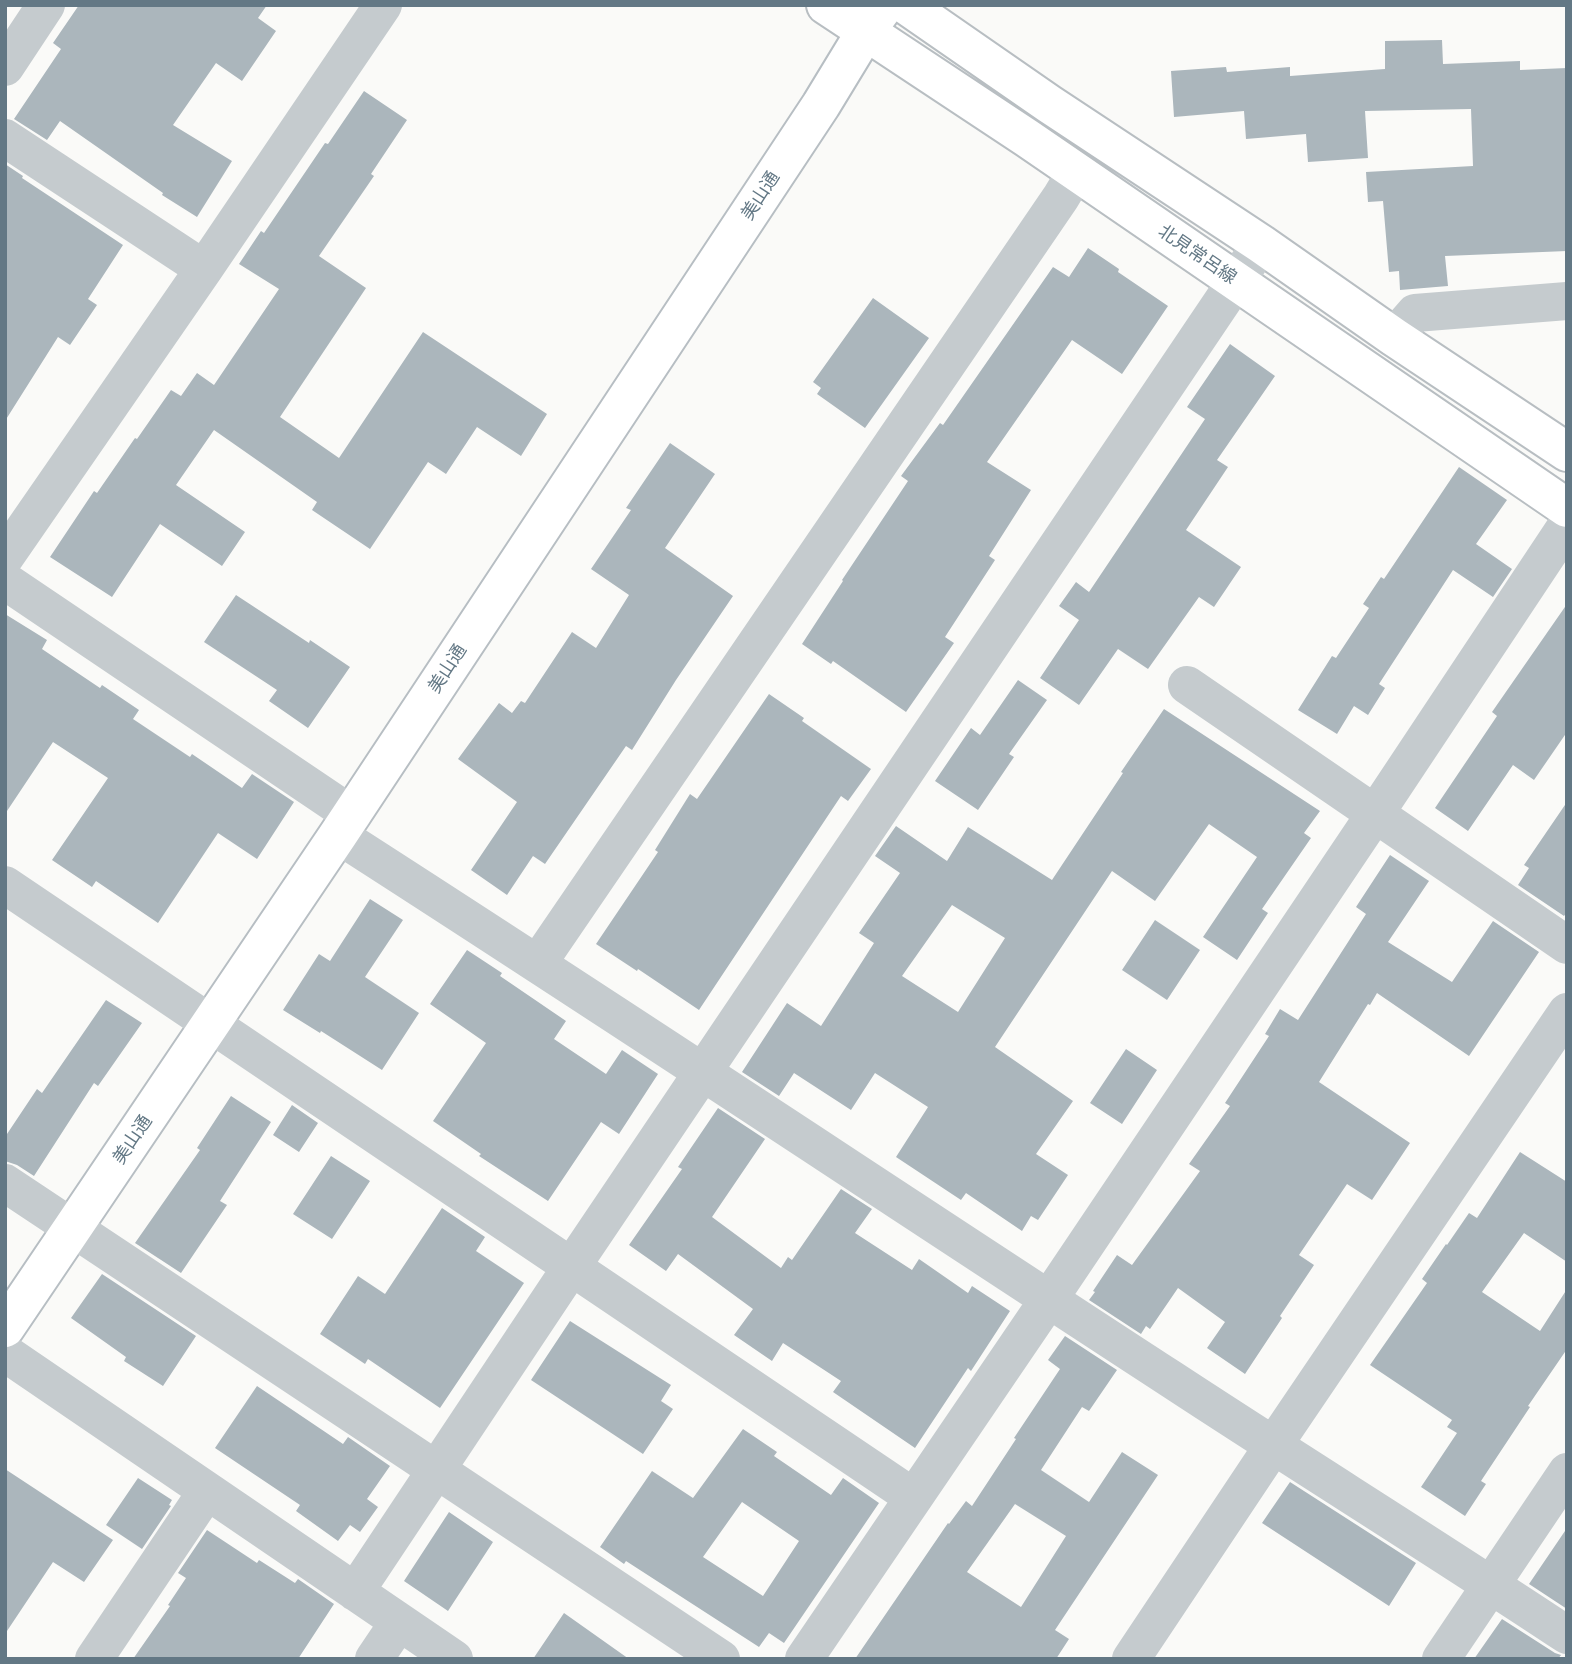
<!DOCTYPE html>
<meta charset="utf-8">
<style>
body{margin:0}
#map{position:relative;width:1572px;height:1664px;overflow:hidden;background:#fafaf8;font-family:Arial,sans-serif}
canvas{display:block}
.frame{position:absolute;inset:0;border:7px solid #637885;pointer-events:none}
</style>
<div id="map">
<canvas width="1572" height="1664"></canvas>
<div class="frame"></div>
</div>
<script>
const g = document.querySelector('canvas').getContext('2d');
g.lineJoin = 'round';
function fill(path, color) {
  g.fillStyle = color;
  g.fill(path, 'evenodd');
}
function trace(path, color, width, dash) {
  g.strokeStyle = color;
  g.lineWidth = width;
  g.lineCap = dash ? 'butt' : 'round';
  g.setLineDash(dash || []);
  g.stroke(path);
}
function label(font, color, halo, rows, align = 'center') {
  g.font = font + ' Arial,"Noto Sans JP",sans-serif';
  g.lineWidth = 7;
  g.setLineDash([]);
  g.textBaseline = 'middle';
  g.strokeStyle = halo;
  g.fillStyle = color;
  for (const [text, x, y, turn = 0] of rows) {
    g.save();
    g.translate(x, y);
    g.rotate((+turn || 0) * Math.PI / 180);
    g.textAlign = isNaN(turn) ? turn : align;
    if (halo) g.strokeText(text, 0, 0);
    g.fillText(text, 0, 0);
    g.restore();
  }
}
const building = new Path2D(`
 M 79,5 L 267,5 L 258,18 L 276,31 L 242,81 L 216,63 L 173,125 L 232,161 L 197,217 L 162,195 L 163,193 L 60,121 L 47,140 L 14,119 L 61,49 L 53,43 Z
 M 1442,40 L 1443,64 L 1520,61 L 1520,70 L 1567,68 L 1567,251 L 1445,256 L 1448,286 L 1400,290 L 1399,271 L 1389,272 L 1383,201 L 1368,202 L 1366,172 L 1473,166 L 1471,109 L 1365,111 L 1368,158 L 1308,162 L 1306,134 L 1246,139 L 1244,111 L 1174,117 L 1171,71 L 1226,67 L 1227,72 L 1290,67 L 1290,76 L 1385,69 L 1385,41 Z
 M 364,91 L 407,120 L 371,174 L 374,176 L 319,256 L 366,288 L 280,417 L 339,458 L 423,332 L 547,414 L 521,456 L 477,427 L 446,474 L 428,462 L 370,549 L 312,510 L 317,502 L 214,430 L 176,485 L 245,532 L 222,566 L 160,524 L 112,597 L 50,557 L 94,491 L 97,493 L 135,438 L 137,439 L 171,390 L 181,396 L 197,373 L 214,385 L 279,289 L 239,264 L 261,231 L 264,233 L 325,143 L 328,144 Z
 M 5,164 L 23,176 L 22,178 L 123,245 L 88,299 L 97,305 L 70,345 L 58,337 L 5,421 Z
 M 1088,248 L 1119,269 L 1118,272 L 1168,306 L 1122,374 L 1072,340 L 987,462 L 1031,490 L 989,556 L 995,560 L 945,637 L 954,643 L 906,712 L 833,661 L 831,664 L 802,644 L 843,581 L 842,580 L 908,481 L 901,476 L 940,423 L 943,425 L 1053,267 L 1069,277 Z
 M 873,298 L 929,338 L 865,428 L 817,394 L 821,388 L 813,382 Z
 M 1230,344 L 1275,376 L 1217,460 L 1228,467 L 1186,530 L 1241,567 L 1214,607 L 1199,597 L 1148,669 L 1118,649 L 1079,705 L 1040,678 L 1079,620 L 1059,606 L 1076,582 L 1089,592 L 1205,419 L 1187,407 Z
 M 670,443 L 715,474 L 665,548 L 733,596 L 676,680 L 632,750 L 626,746 L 545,864 L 533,856 L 507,895 L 471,870 L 517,802 L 458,759 L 499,703 L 512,713 L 521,701 L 525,703 L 572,632 L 596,648 L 629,595 L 591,569 L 631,510 L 626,508 Z
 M 1459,467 L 1507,500 L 1476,544 L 1512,569 L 1493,597 L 1453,570 L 1379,684 L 1385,688 L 1368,715 L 1354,706 L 1337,734 L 1298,710 L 1332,656 L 1336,658 L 1369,608 L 1363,604 L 1381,577 L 1384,579 Z
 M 236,595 L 309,643 L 310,640 L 350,667 L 308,728 L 269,701 L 277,690 L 204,642 Z
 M 1567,604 L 1567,732 L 1534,780 L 1513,765 L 1468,831 L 1435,808 L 1497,716 L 1492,712 Z
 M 5,614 L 47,640 L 42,649 L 100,688 L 102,685 L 139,710 L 133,719 L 190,757 L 192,754 L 242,788 L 252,774 L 294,802 L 257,859 L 218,833 L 158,923 L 96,881 L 92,887 L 52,860 L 108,778 L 53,742 L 5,814 Z
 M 1018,680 L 1047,700 L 1009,754 L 1014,757 L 978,810 L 935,781 L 971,728 L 980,735 Z
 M 769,694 L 804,718 L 802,721 L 871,769 L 848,801 L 841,796 L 699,1010 L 638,969 L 637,971 L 596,944 L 658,852 L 655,850 L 690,794 L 697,799 Z
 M 1164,709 L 1320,811 L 1304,833 L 1311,838 L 1262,909 L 1268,913 L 1237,960 L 1203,937 L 1257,857 L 1209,824 L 1155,901 L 1112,871 L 995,1047 L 1073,1101 L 1036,1154 L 1068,1175 L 1038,1220 L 1031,1216 L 1022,1231 L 966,1193 L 961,1200 L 896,1157 L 928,1107 L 875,1073 L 851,1110 L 794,1073 L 779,1096 L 742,1072 L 787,1003 L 821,1026 L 874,943 L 859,933 L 900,873 L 875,856 L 896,826 L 947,861 L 968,827 L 1052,880 L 1123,773 L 1121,772 ZM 952,905 L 1005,938 L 958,1012 L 902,976 Z
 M 1567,802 L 1567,912 L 1564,916 L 1518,885 L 1529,868 L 1524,865 Z
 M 1390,855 L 1429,881 L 1388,942 L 1452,982 L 1493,921 L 1539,952 L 1469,1056 L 1377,993 L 1370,1005 L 1368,1004 L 1319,1082 L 1410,1143 L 1372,1200 L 1347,1184 L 1299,1255 L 1314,1265 L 1280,1316 L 1282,1318 L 1245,1374 L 1207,1348 L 1225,1322 L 1178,1288 L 1150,1329 L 1146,1326 L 1141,1334 L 1089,1300 L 1095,1292 L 1093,1291 L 1117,1255 L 1132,1265 L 1200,1171 L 1189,1164 L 1230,1106 L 1225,1103 L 1269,1036 L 1265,1034 L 1280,1009 L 1298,1020 L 1366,914 L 1356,907 Z
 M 370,899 L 403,920 L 365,977 L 419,1013 L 382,1070 L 321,1031 L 320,1033 L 283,1010 L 319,954 L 330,961 Z
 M 1155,920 L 1200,950 L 1167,1000 L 1122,970 Z
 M 467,950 L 502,973 L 500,976 L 566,1021 L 554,1039 L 606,1074 L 622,1050 L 658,1074 L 619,1134 L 601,1122 L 548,1201 L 479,1156 L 481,1154 L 433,1121 L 486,1043 L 430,1004 Z
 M 106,1000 L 142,1023 L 98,1086 L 94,1083 L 34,1176 L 17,1165 L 5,1161 L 5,1137 L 37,1089 L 42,1093 Z
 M 1126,1049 L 1157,1070 L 1122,1124 L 1090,1103 Z
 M 231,1096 L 271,1122 L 220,1201 L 227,1205 L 181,1273 L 135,1243 L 200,1150 L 197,1148 Z
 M 292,1105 L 318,1123 L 299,1152 L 273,1135 Z
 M 718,1108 L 765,1139 L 712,1217 L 781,1268 L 788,1257 L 792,1260 L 841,1189 L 872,1209 L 855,1233 L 912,1270 L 919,1259 L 968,1293 L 972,1286 L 1010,1311 L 971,1371 L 968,1368 L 915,1448 L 833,1392 L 841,1381 L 783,1343 L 772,1361 L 734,1335 L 753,1309 L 678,1254 L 666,1271 L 629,1245 L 682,1169 L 678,1167 Z
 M 1520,1152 L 1567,1182 L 1567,1262 L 1524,1233 L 1482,1292 L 1540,1331 L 1567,1289 L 1567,1349 L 1528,1406 L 1530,1407 L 1481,1481 L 1486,1484 L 1465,1516 L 1421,1487 L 1457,1433 L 1447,1427 L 1452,1420 L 1370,1365 L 1427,1283 L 1422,1279 L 1446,1244 L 1447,1245 L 1469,1213 L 1477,1218 Z
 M 331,1156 L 370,1181 L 332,1239 L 293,1214 Z
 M 442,1208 L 485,1237 L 476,1251 L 524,1283 L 440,1408 L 368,1359 L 365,1364 L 320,1334 L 358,1276 L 385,1294 Z
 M 102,1274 L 196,1336 L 163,1386 L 124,1361 L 126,1357 L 71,1318 Z
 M 570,1321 L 671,1385 L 661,1401 L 673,1409 L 643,1454 L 531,1380 Z
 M 1065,1336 L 1117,1370 L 1089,1411 L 1082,1407 L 1041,1470 L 1089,1502 L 1122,1452 L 1158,1475 L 1055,1630 L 1069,1639 L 1056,1659 L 855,1659 L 948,1523 L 949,1524 L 966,1501 L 972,1506 L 1016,1439 L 1014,1438 L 1060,1369 L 1048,1360 ZM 1015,1504 L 1066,1536 L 1021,1607 L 967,1572 Z
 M 257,1386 L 343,1444 L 348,1437 L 390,1466 L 367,1499 L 378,1507 L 360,1532 L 350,1525 L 338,1541 L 296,1511 L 300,1505 L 215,1448 Z
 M 743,1429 L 777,1452 L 774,1456 L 831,1495 L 843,1478 L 879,1503 L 784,1643 L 769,1633 L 759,1647 L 626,1561 L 624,1564 L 600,1547 L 652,1471 L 693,1498 ZM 742,1502 L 799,1541 L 763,1596 L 703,1557 Z
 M 5,1469 L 113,1540 L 84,1582 L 53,1562 L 5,1634 Z
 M 138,1478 L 172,1500 L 169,1505 L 171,1506 L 142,1549 L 106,1525 Z
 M 1290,1482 L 1416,1563 L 1389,1606 L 1262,1523 Z
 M 449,1512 L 493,1542 L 448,1611 L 404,1581 Z
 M 1567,1528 L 1567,1609 L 1529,1584 Z
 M 207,1530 L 257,1563 L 259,1560 L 295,1583 L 298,1579 L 334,1604 L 298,1659 L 133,1659 L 170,1606 L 168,1605 L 186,1578 L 178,1573 Z
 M 564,1613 L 629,1659 L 533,1659 Z
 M 1502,1619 L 1555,1653 L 1561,1655 L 1558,1659 L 1474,1659 Z`);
const street = new Path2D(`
 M 5,67 L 46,5
 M 5,138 L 204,269
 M 1394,337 L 1415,313 L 1567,301
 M 5,557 L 204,269 L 383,5
 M 5,581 L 352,815
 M 1187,685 L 1567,945
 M 338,835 C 617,1014 893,1198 1171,1379 C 1302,1465 1436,1548 1567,1635
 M 5,885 C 307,1090 611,1292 913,1497
 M 538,963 L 1061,197 L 1076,172
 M 5,1183 L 721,1659
 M 5,1353 L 454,1659
 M 355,1592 L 572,1266 L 1261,244
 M 94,1659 L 207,1491
 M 374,1659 L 399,1622
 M 804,1659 L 1049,1299 L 1375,814 L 1567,525
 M 1131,1659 L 1273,1446 L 1567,1012
 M 1441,1659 L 1567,1472`);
const secondary = new Path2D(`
 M 5,1328 L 338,835 L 821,105 L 866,31 L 885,5`);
const primary = new Path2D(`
 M 826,5 L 1027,138 L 1567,508
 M 906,5 L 1049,104 L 1261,244 L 1394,337 L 1567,452`);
const streetNames = [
 ["美山通",761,196,-57],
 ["北見常呂線",1197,255,34],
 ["美山通",448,669,-57],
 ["美山通",133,1140,-56]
];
fill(building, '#abb6bc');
trace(secondary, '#b7bec3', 42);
trace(primary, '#b8bec2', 42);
trace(street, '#c5cbce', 38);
trace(secondary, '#fff', 38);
trace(primary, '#fff', 38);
label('18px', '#637885', '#fff', streetNames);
</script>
